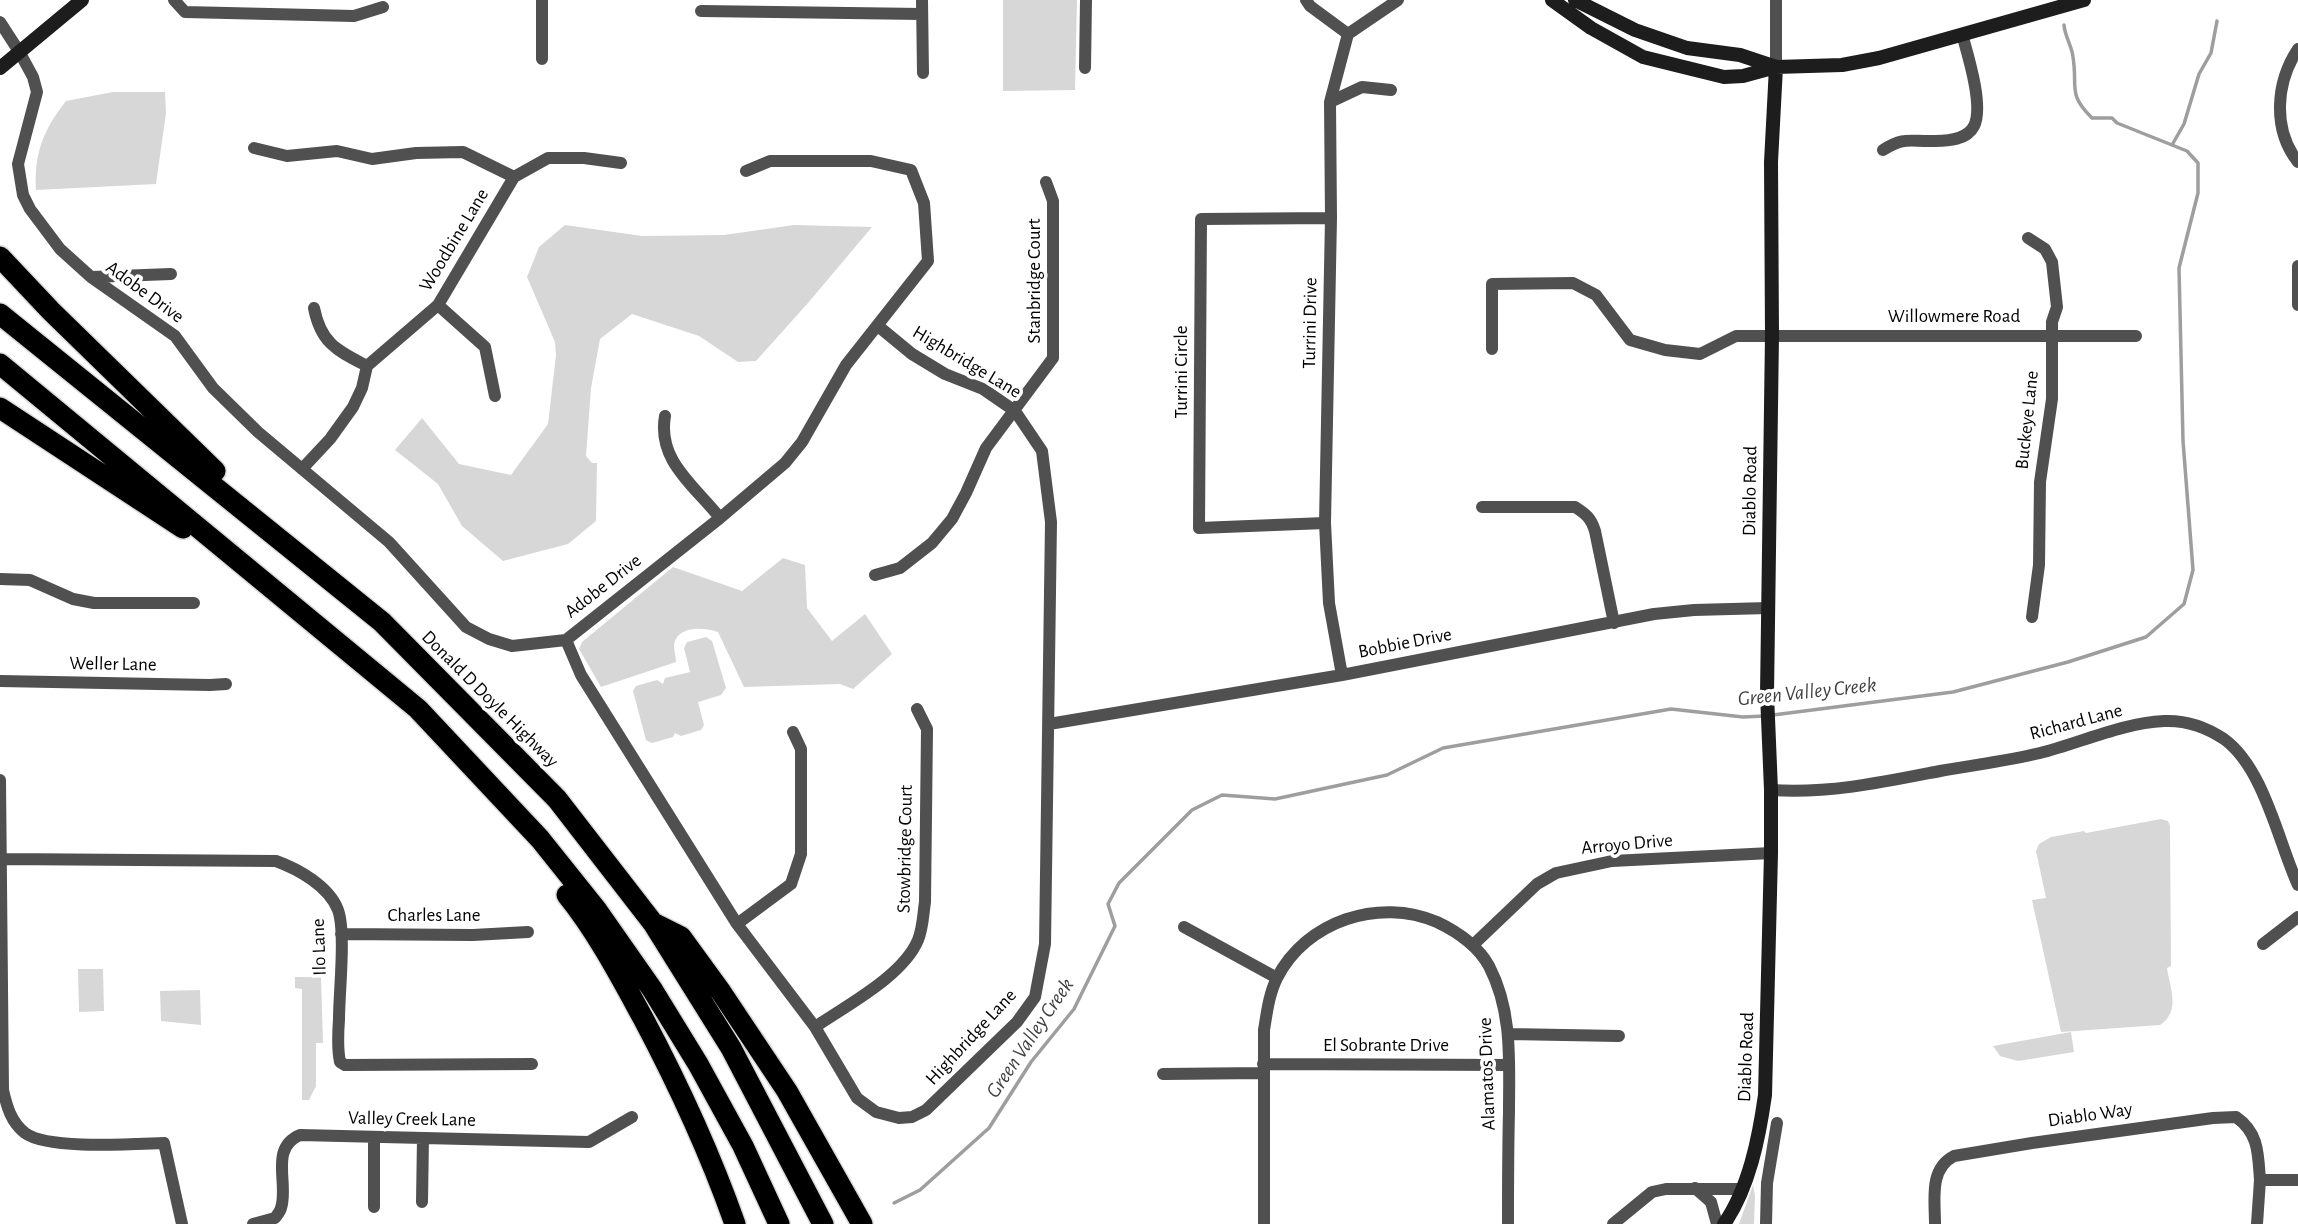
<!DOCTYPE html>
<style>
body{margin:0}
canvas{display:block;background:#fff}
</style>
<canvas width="2298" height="1224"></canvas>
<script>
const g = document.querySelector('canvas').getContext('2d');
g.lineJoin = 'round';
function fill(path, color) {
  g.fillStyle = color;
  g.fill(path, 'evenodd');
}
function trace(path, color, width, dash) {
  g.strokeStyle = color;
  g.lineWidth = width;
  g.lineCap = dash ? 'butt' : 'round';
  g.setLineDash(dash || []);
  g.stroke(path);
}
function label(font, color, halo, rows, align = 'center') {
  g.font = font + ' "Alegreya Sans",sans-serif';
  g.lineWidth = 7;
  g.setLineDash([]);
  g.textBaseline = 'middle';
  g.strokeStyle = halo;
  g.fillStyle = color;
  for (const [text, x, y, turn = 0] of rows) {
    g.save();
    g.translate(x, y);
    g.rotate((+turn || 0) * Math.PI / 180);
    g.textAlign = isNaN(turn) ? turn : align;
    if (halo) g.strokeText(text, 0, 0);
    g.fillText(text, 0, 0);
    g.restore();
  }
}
const green = new Path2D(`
 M 1003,0 L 1077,0 L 1075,90 L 1003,91 Z
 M 113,92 L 165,92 L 166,113 L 156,184 L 36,190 C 34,154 43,130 66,101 Z
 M 565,225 L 642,236 L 724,235 L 794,225 L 872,227 L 808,303 L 756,361 L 738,362 L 699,336 L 632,314 L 600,339 L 591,388 L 586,456 L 592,463 L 597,463 L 596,521 L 568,544 L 503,561 L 462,526 L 438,484 L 395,450 L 422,418 L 459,464 L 511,475 L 548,424 L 556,355 L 555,342 L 527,277 L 539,247 Z
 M 783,558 L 805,565 L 807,608 L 832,641 L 865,614 L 892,654 L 853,689 L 840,684 L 744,687 L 718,632 C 705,627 677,625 674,645 C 674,650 676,657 676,662 L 601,687 L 579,649 L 582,642 L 673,567 L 742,591 Z
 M 706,637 L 712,641 L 726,688 L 721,695 L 698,702 L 704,725 L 701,730 L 681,736 L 675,733 L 673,737 L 652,743 L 646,740 L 633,691 L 636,686 L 657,680 L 663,684 L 665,678 L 690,672 L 684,648 L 687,642 Z
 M 2161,819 L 2168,821 L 2170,826 L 2171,966 L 2167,968 C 2170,989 2181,1011 2160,1025 L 2061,1032 L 2032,900 L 2046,898 L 2036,851 L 2039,844 L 2051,837 L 2084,831 L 2086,833 Z
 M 78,969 L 103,969 L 104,1011 L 79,1012 Z
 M 295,977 L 321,977 L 323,1043 L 316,1043 L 316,1086 L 309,1100 L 302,1100 L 302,989 L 295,988 Z
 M 200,990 L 201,1025 L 161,1021 L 160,991 Z
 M 2071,1032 L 2074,1052 L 2018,1061 L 2000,1056 L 1993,1046 Z
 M 1753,1185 L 1755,1196 L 1754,1224 L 1739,1224 Z`);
const stream = new Path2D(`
 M 2172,145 L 2184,124 L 2199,74 L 2211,53 L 2217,21
 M 1773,715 L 1953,692 L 2068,662 L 2146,637 L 2184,604 L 2193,570 L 2183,441 L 2179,268 L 2198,193 L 2198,163 L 2187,151 L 2117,123 L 2112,118 L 2092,118 C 2067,93 2078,88 2073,57 C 2072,46 2065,37 2064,25
 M 894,1203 L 920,1190 L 989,1128 L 1031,1062 L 1074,1009 L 1115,926 L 1108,904 L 1119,883 L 1192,810 L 1222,795 L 1275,799 L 1387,775 L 1443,748 L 1671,709 L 1743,717 L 1765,716`);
const street = new Path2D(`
 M 174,0 L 185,12 L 354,16 L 383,7
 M 922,0 L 923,73
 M 1306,0 L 1310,6 L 1348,34
 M 701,11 L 922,14
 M 0,22 L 20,53 L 33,77 L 37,92 L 18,164 L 23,195 L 30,209 L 60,249 L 91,277 L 175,336 L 213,388 L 258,432 L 389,542 L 466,627 L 489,639 L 512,646 L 566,640 L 720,518 L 785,463 L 802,442 L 846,365 L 928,261 L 924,203 L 911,170 L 871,161 L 770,161 L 746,171
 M 2298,49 C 2276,82 2272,129 2298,162
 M 542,59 L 542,0
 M 1776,67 L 1776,0
 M 1085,68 L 1086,0
 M 1330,102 L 1362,87 L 1391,90
 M 254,148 L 287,156 L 337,151 L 372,159 L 416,153 L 463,152 L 514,177
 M 1883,150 C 1905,136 1910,142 1935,141 C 1948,141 1967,140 1974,126 C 1984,106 1968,56 1962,34
 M 2028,238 L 2045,249 L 2052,262 L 2057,307 L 2052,322 L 2052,399 L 2040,482 L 2039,565 L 2032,617
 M 2298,266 L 2298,305
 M 92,277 L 171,274
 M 438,305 L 485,347 L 495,396
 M 314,308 C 321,344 338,351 367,366
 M 1492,349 L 1492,284 L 1573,283 L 1596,295 L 1630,340 L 1665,350 L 1700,354 L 1736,336 L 2136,336
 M 665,416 C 657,461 695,486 720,518
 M 302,469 L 330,439 L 353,407 L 362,388 L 367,366 L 438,305 L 514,177 L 548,158 L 584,158 L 621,163
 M 1482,507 L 1575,507 C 1586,514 1591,518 1595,531 L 1614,623
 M 1325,523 L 1199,528 L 1201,219 L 1331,218
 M 875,575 L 900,568 L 932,543 L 952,519 L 966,493 L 986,448 L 1053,358 L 1053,201 L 1046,182
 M 0,579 L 30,580 L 73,599 L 94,603 L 194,603
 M 566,640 L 581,675 L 737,924 L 815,1027 L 857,1098 L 876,1112 L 899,1118 L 912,1117 L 926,1110 L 1017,1022 L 1035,997 L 1045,944 L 1051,522 L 1042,451 L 1015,411 L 983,389 L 945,374 L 912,354 L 878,326
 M 1342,675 L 1329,603 L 1325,523 L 1331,218 L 1330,102 L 1348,34 L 1398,0
 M 0,681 L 210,685 L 226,684
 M 1049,724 L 1342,675 L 1654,614 L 1694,610 L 1768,608
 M 0,780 L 3,1090 C 7,1107 11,1122 25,1133 C 48,1150 133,1144 164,1143 L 182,1224
 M 1771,790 C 1829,794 1884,782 1940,771 C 1973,765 2007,761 2040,753 C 2080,743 2122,723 2164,721 C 2185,720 2206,727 2224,739 C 2264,768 2278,841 2298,885
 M 2,859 L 276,861 C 298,869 329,886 338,910 C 346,932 339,993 339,1019 C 338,1033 337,1048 340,1062 L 345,1065 L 532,1064
 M 737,924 L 791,884 L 801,854 L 801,749 L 793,732
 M 1184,927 L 1277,978
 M 341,934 L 473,935 L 528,932
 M 2263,944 L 2298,917
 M 1473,945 L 1537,884 L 1556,873 L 1612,861 L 1771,853
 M 815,1027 C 847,1005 903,976 918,940 C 923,928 923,915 925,902 L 927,729 L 917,709
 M 1509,1034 L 1619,1036
 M 1263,1064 L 1509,1065
 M 1163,1074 L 1263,1073
 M 1695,1188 L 1711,1202 L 1717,1224
 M 422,1202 L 423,1138
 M 374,1207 L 374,1137
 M 253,1224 L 275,1218 C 277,1215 280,1212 281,1208 C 289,1184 269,1148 300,1135 L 589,1142 L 632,1117
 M 1264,1224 L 1264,1030 C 1267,1012 1269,994 1277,978 C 1306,921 1379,897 1437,922 C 1458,932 1478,946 1489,966 C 1513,1012 1509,1062 1509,1112 C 1508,1149 1508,1187 1508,1224
 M 1613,1224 L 1652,1192 L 1666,1189 L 1741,1189
 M 1766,1224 L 1767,1183 L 1777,1123
 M 1935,1224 C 1935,1199 1929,1169 1954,1156 L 2032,1143 L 2213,1118 L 2236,1117 C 2259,1133 2258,1154 2260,1180
 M 2257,1224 L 2260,1180 L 2298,1180`);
const secondary = new Path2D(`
 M 1552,0 L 1591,28 L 1643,57 L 1724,77 L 1743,76 L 1776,67 L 1842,65 L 1879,58 L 2084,0
 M 1575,0 L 1635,30 L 1687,48 L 1740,55 L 1776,67
 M 0,68 L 82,0
 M 1724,1224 C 1749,1188 1759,1138 1765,1095 L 1771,853 L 1771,790 L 1767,694 L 1772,335 L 1771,162 L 1776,67`);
const highway = new Path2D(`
 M 0,257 L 51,311 L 215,471
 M 0,314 L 382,622 L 557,799 L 653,923 L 731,1048 L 823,1224
 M 0,364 L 418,709 L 540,839 L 596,909 L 652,989 L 698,1064 L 743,1146 L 779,1224
 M 0,408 L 183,528
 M 567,895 C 597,932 620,976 643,1018 C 678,1084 710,1153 735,1224
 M 653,923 L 681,937 L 721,992 L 787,1091 L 862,1224`);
const streetNames = [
 ["Woodbine Lane",454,240,-59],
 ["Stanbridge Court",1034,281,-90],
 ["Adobe Drive",145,292,36],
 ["Willowmere Road",1954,316],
 ["Turrini Drive",1310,323,-89],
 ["Highbridge Lane",967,362,31],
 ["Turrini Circle",1181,372,-90],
 ["Buckeye Lane",2027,420,-84],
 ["Diablo Road",1750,491,-89],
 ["Adobe Drive",603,586,-38],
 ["Bobbie Drive",1405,643,-11],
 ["Weller Lane",113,664,1],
 ["Donald D Doyle Highway",490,699,45],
 ["Richard Lane",2076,722,-15],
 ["Arroyo Drive",1627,844,-5],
 ["Stowbridge Court",905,849,-89],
 ["Charles Lane",434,915],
 ["Ilo Lane",319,947,-92],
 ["Highbridge Lane",971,1037,-47],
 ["El Sobrante Drive",1386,1045],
 ["Diablo Road",1746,1057,-88],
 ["Alamatos Drive",1487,1074,-92],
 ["Diablo Way",2090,1115,-8],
 ["Valley Creek Lane",412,1119,1]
];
const waterNames = [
 ["Green Valley Creek",1807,692,-6],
 ["Green Valley Creek",1030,1038,-56]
];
fill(green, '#d7d7d7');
trace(stream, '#9e9e9e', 3.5);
trace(highway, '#dbdbdb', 24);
trace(street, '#505050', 12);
trace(secondary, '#1d1d1d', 14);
trace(highway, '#000', 21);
label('19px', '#000', '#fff', streetNames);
label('italic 21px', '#3f3f3f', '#fff', waterNames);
</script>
